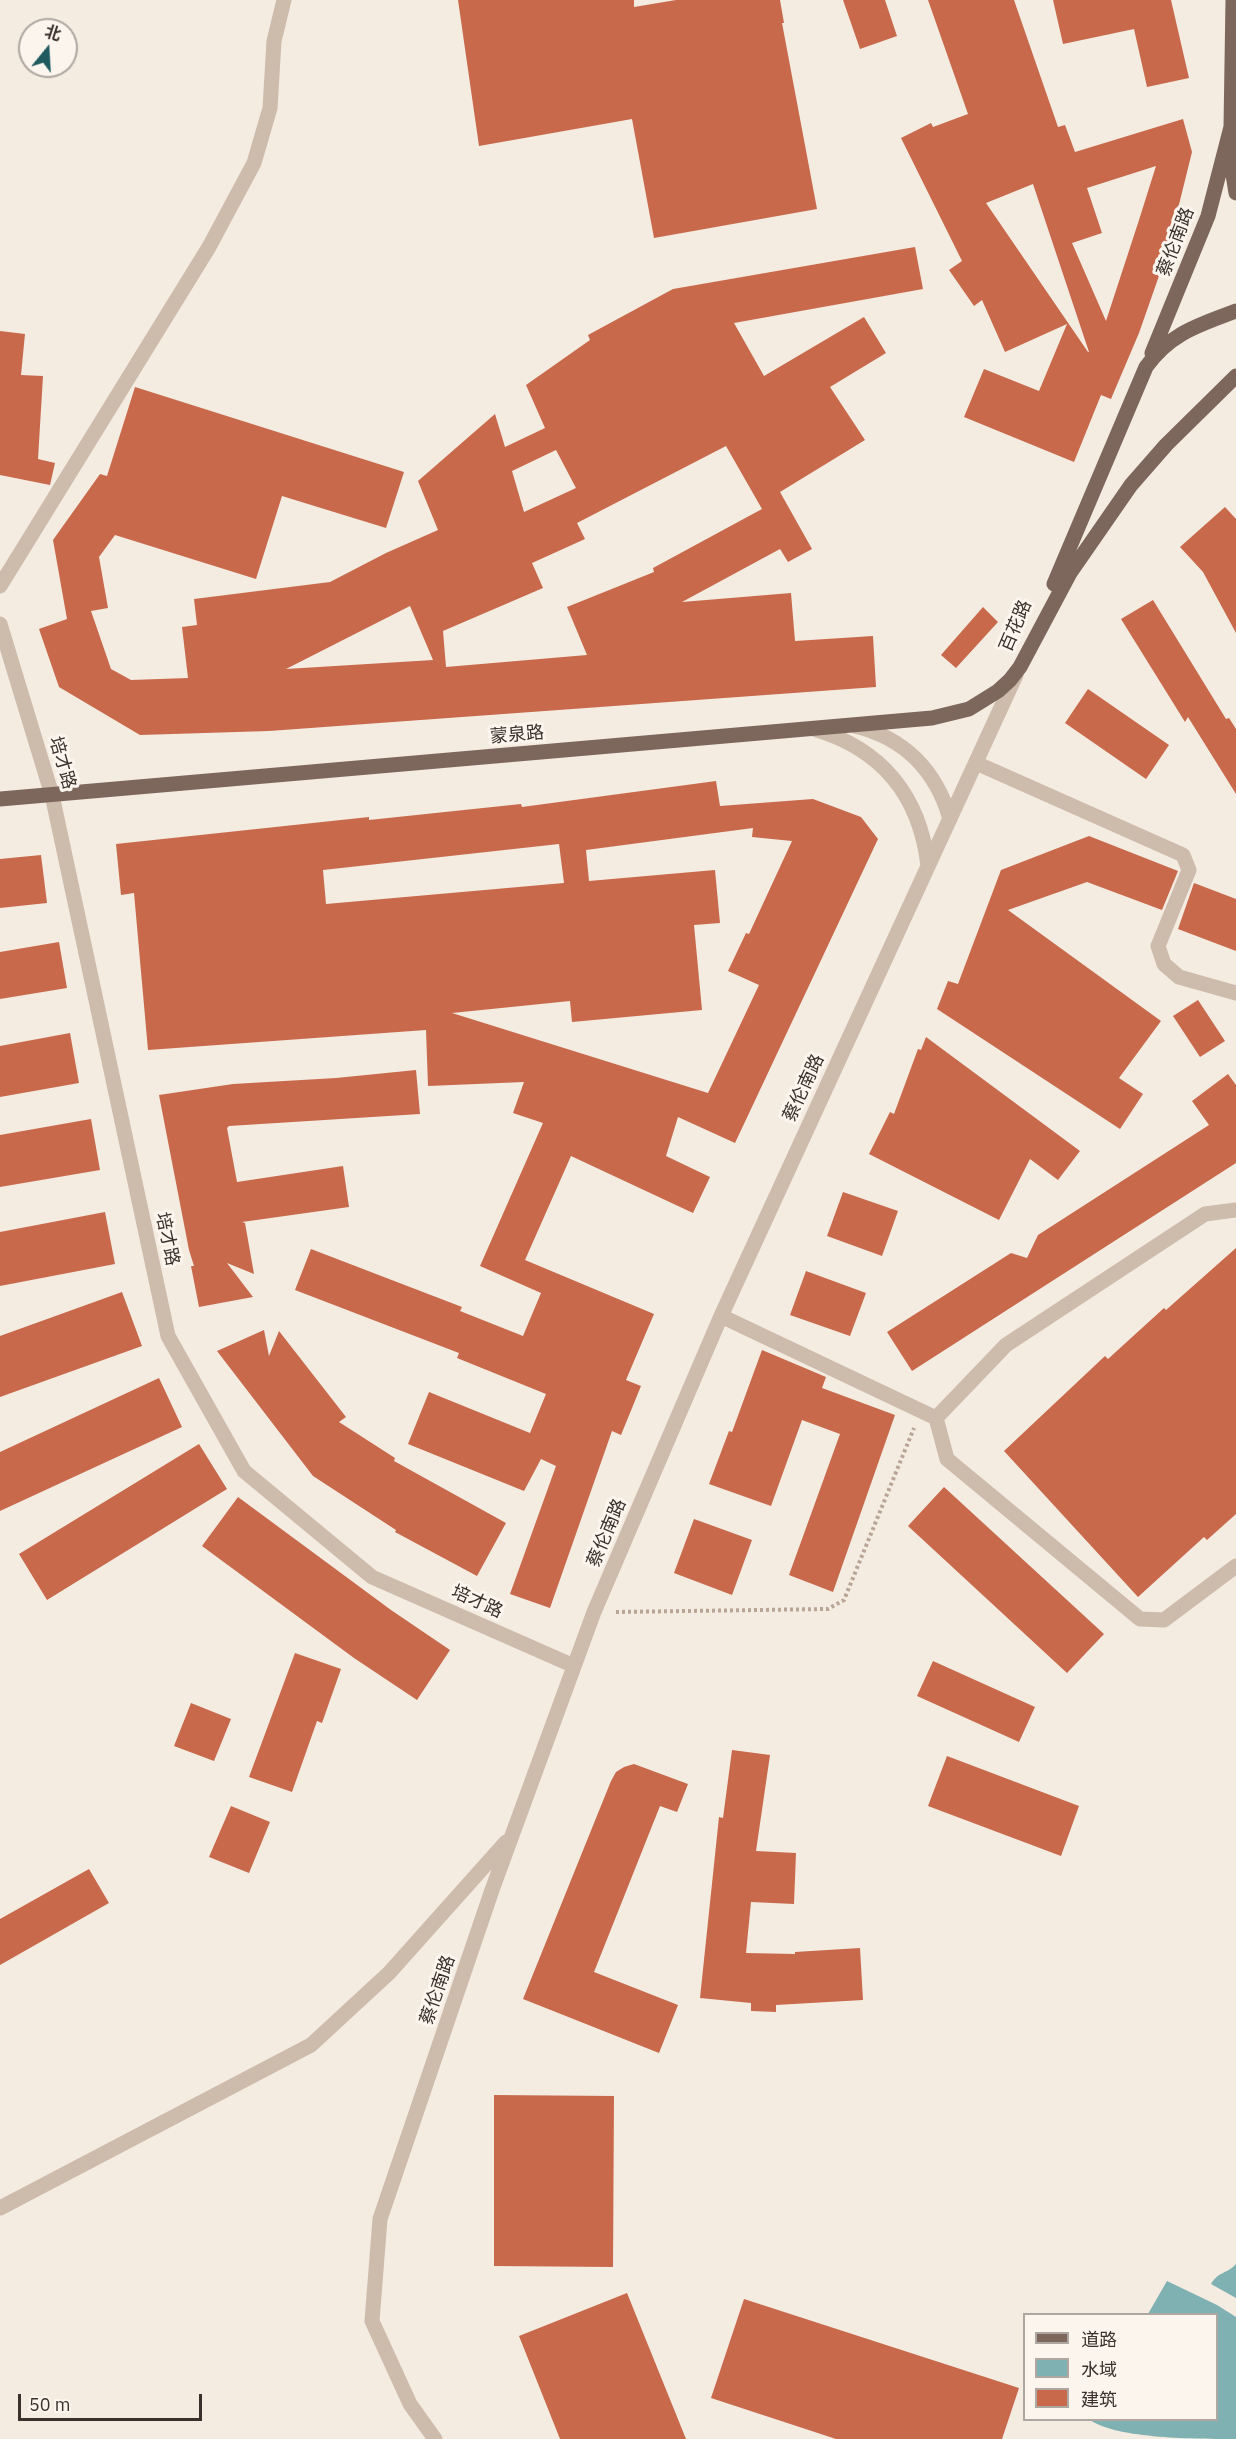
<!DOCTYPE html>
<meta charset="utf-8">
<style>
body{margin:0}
#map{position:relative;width:1236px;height:2439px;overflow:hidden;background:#f4ebe1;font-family:"IBM Plex Sans","Noto Sans SC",sans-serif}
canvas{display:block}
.legend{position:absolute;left:1023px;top:2313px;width:195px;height:108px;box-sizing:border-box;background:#fbf5ee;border:2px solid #aea6a0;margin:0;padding:8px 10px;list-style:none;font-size:18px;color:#3b302b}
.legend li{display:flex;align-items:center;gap:12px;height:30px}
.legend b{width:30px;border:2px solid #aea6a0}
.north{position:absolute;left:18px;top:18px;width:60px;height:60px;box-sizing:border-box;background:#fbf5ee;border:2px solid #aea6a0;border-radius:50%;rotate:18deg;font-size:16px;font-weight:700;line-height:24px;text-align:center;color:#3b302b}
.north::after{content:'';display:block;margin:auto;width:21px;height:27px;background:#1f5a5e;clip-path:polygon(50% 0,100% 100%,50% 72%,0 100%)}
.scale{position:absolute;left:18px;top:2394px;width:184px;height:27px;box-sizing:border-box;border:3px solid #3b302b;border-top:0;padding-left:8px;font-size:18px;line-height:21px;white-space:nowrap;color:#3b302b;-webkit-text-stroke:4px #fbf5ee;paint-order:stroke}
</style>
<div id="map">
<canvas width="1236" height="2439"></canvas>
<ul class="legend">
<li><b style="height:8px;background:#7d675c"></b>道路</li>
<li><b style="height:16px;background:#7fb0b2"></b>水域</li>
<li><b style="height:16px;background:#c8694b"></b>建筑</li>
</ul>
<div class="north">北</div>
<div class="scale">50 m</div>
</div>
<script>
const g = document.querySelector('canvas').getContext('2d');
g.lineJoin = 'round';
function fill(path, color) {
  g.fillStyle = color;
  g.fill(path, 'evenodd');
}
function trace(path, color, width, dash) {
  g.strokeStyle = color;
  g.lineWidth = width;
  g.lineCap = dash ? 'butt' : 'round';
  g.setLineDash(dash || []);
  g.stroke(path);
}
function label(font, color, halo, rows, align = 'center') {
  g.font = font + ' "IBM Plex Sans","Noto Sans SC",sans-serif';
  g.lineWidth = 6;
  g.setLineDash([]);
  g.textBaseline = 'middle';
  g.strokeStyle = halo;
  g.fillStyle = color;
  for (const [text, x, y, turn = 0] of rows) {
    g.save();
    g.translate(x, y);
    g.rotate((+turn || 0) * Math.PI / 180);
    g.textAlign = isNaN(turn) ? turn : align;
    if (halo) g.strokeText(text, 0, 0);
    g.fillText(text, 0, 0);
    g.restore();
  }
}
const water = new Path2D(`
 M 1236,2264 L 1236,2298 L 1211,2284 C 1219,2271 1227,2274 1236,2264 Z
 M 1167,2281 L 1217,2305 L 1236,2317 L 1236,2439 C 1198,2439 1117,2439 1090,2420 L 1216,2420 L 1216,2314 L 1148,2314 Z`);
const building = new Path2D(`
 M 458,0 L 634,0 L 634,7 L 676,0 L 780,0 L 784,23 L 782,23 L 817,209 L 654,238 L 632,119 L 479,146 Z
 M 843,0 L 885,0 L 897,36 L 860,49 Z
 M 928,0 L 1014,0 L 1058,127 L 1065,125 L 1075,152 L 1183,119 L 1192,152 L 1167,253 L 1139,333 L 1111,399 L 1101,395 L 1074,462 L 964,417 L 984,369 L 1039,391 L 1067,324 L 1005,352 L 982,300 L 974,306 L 949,270 L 962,261 L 901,138 L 931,123 L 933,127 L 968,114 ZM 1156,166 L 1139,220 L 1106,321 L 1072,243 L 1102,233 L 1087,188 ZM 1033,184 L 1089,352 L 1088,352 L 986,203 Z
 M 1053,0 L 1171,0 L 1189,78 L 1147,87 L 1134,29 L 1063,44 Z
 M 915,247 L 923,289 L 734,323 L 764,376 L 864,317 L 886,353 L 830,387 L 865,440 L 780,492 L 812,549 L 788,562 L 780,549 L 682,602 L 791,593 L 795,641 L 873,636 L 876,687 L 269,731 L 140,735 L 59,687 L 39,629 L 67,619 L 53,540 L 100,474 L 107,476 L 135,387 L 404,472 L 386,528 L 282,496 L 256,579 L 115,535 L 99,557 L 108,608 L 91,611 L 111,669 L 131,680 L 188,678 L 182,627 L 197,625 L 194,599 L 330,582 L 386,553 L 438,530 L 418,481 L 495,414 L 505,447 L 545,428 L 526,385 L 590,340 L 588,335 L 673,289 ZM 726,446 L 762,509 L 653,568 L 654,572 L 567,607 L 587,655 L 446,667 L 443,631 L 543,588 L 532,563 L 585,539 L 577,523 ZM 556,450 L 576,488 L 524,512 L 512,471 ZM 410,606 L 433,660 L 286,669 Z
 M 0,331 L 25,334 L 21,375 L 43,376 L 38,459 L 55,463 L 50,485 L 0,475 Z
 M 1225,507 L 1236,519 L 1236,633 L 1203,572 L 1180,547 Z
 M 1153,600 L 1226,719 L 1229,718 L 1236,729 L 1236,794 L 1188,717 L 1185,722 L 1121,619 Z
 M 983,607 L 998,622 L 956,668 L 941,655 Z
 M 1088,689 L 1169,745 L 1146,779 L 1065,723 Z
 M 716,781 L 720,806 L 813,799 L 861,817 L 878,839 L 735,1143 L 678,1117 L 666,1156 L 710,1177 L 693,1213 L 571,1156 L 525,1260 L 654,1314 L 626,1380 L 641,1386 L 621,1435 L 612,1431 L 550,1608 L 510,1594 L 556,1466 L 541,1459 L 524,1491 L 408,1444 L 429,1392 L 530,1433 L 546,1394 L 457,1358 L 459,1353 L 295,1290 L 311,1249 L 462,1307 L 460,1311 L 523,1336 L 541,1293 L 480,1266 L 543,1123 L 513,1113 L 524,1082 L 428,1086 L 426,1030 L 148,1050 L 134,893 L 121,895 L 116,844 L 369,817 L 369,820 L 521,804 L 522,807 ZM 753,828 L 752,837 L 792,841 L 749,934 L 746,933 L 728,971 L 759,985 L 708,1093 L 452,1013 L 570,1001 L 572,1022 L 702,1010 L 694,925 L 720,923 L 715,870 L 589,881 L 586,850 ZM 559,844 L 564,883 L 326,904 L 323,870 Z
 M 1089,836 L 1178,871 L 1162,910 L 1087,882 L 1008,910 L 1161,1021 L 1119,1078 L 1143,1094 L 1120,1129 L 937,1009 L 948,981 L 958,984 L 1001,870 Z
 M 41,855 L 47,903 L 0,908 L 0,859 Z
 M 1194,883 L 1236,899 L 1236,951 L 1178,929 Z
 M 59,942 L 67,988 L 0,999 L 0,952 Z
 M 1198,1000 L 1225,1041 L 1200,1057 L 1173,1016 Z
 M 70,1033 L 79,1083 L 0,1097 L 0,1046 Z
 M 926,1037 L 1080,1151 L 1058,1180 L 1030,1159 L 999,1220 L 869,1154 L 890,1112 L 894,1114 L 918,1049 L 921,1050 Z
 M 416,1070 L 420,1114 L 229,1126 L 227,1128 L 237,1182 L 343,1166 L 349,1207 L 242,1222 L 245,1223 L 254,1274 L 227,1263 L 253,1297 L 199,1307 L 191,1266 L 194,1266 L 189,1250 L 159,1095 L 233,1084 L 336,1078 Z
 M 1228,1074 L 1236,1085 L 1236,1163 L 912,1371 L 887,1332 L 1011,1253 L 1027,1258 L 1038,1235 L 1209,1125 L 1192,1101 Z
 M 91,1119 L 100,1170 L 0,1187 L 0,1135 Z
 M 843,1192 L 898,1211 L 882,1256 L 827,1236 Z
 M 105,1212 L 115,1264 L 0,1286 L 0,1232 Z
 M 1236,1248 L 1236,1514 L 1207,1540 L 1204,1537 L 1138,1597 L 1004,1451 L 1105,1356 L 1108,1359 L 1164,1308 L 1166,1310 Z
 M 806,1271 L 866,1293 L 850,1336 L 790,1315 Z
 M 122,1292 L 142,1346 L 0,1397 L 0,1336 Z
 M 264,1330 L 269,1356 L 279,1331 L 346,1417 L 339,1422 L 395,1458 L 394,1461 L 506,1523 L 477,1576 L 395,1532 L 396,1530 L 313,1476 L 217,1351 Z
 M 762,1350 L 826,1377 L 822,1388 L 895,1415 L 833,1592 L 789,1575 L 840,1434 L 802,1420 L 771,1506 L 709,1484 L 729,1431 L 732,1432 Z
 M 159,1378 L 182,1427 L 0,1511 L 0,1452 Z
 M 199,1444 L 227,1489 L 47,1600 L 19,1554 Z
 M 944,1487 L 1104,1634 L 1067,1673 L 908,1526 Z
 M 238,1497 L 391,1610 L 450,1650 L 417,1700 L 354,1658 L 202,1546 Z
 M 694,1519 L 752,1540 L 732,1595 L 674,1573 Z
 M 295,1653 L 341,1669 L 322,1723 L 317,1721 L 292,1792 L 249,1777 Z
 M 933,1661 L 1035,1707 L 1019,1742 L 917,1696 Z
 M 191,1703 L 231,1719 L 214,1761 L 174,1746 Z
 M 732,1750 L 770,1755 L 756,1851 L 796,1853 L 794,1904 L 751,1902 L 746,1953 L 795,1954 L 795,1952 L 860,1948 L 863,2000 L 776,2005 L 776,2012 L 751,2011 L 751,2003 L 700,1998 L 719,1817 L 723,1818 Z
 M 947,1756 L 1079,1806 L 1061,1856 L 928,1806 Z
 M 634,1764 L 688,1784 L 677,1812 L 660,1806 L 594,1972 L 678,2005 L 659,2053 L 523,1999 L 611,1781 L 616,1772 L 624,1767 Z
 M 231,1806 L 270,1822 L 249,1873 L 209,1857 Z
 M 89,1869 L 109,1903 L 0,1965 L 0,1919 Z
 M 494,2095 L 614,2096 L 613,2267 L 494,2266 Z
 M 627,2293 L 686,2439 L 560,2439 L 519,2336 Z
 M 744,2299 L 1019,2388 L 1002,2439 L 836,2439 L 711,2398 Z`);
const path = new Path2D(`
 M 616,1612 L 828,1609 L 844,1600 L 914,1428`);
const minor = new Path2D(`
 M 0,586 L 209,247 L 254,163 L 270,108 L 274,41 L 284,0
 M 0,624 L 52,795 L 168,1336 L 244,1471 L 372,1577 L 574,1666
 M 855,726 C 904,738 936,770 950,819
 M 814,729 C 882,749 920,796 928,866
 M 976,763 L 1183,855 L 1189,870 L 1158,946 L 1164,964 L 1179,977 L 1236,993
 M 1236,1210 L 1205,1214 L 1006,1345 L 936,1418 L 947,1459 L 1140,1619 L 1164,1620 L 1236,1566
 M 721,1316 L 936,1418
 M 0,2208 L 311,2045 L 389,1973 L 506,1842
 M 435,2439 L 410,2404 L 372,2321 L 380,2219 L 492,1890 L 594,1612 L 721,1316 L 1016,675`);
const major = new Path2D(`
 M 1233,0 L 1231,127 L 1232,168 L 1236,193
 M 1152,353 L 1208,216 L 1231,127
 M 1054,584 L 1146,367 C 1170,333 1199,325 1236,311
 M 0,799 L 932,718 L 969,709 L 998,691 L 1010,680 L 1020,667 L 1070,573 L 1131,485 L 1166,445 L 1236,376`);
const streetNames = [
 ["蔡伦南路",1176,242,-69],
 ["百花路",1016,626,-67],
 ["蒙泉路",517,735,-5],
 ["培才路",62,763,74],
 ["蔡伦南路",804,1088,-65],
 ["培才路",167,1239,78],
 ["蔡伦南路",607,1533,-67],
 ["培才路",477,1602,24],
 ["蔡伦南路",438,1990,-71]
];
fill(water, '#7fb0b2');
fill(building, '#c8694b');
trace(path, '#b9a596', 4, [3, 3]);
trace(minor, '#cdbbac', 15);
trace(major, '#7d675c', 15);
label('18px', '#3b302b', '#fbf5ee', streetNames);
</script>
